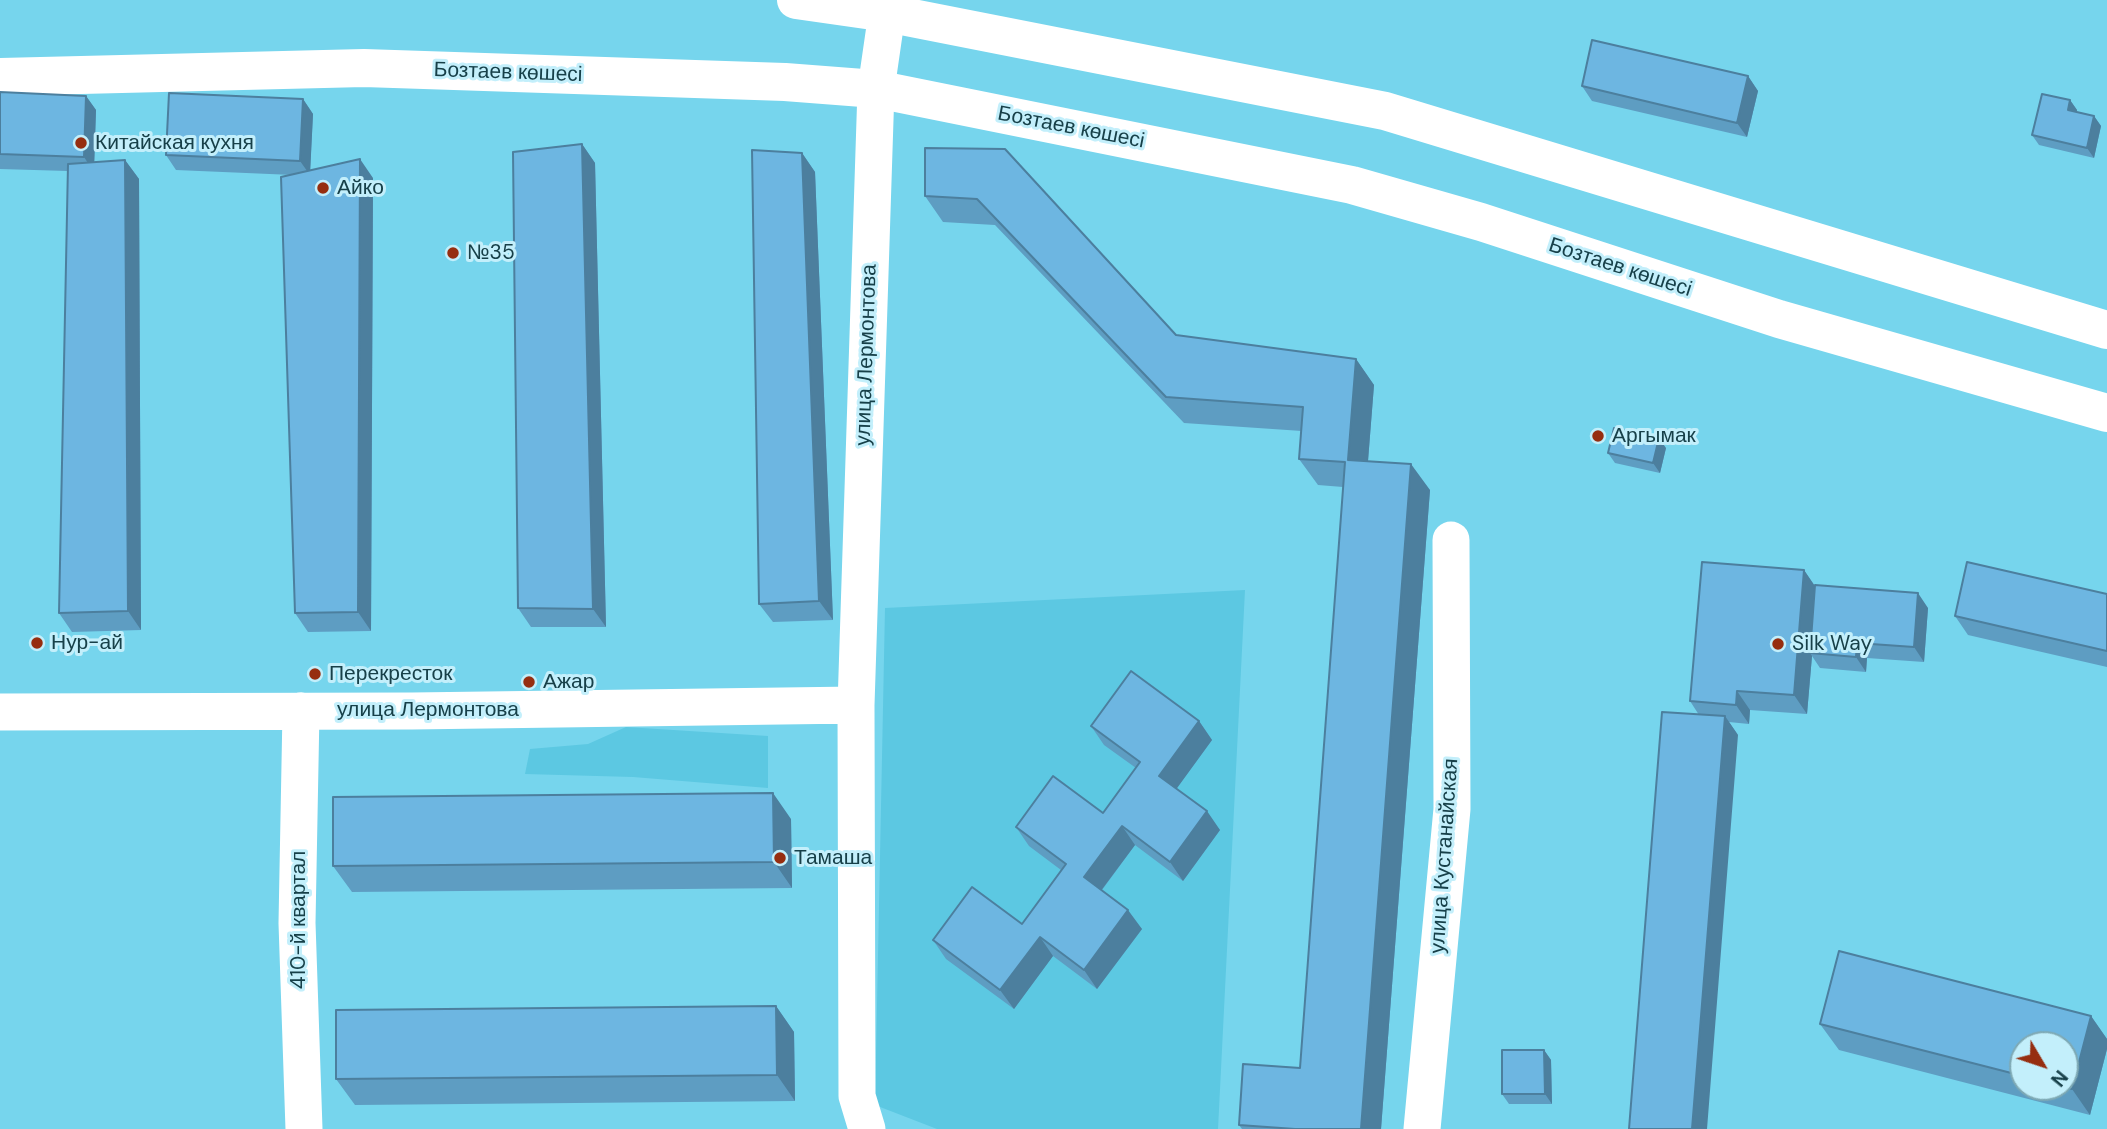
<!DOCTYPE html>
<meta charset="utf-8">
<style>
body{margin:0}
#map{position:relative;width:2107px;height:1129px;overflow:hidden;background:#76d5ed;font-family:"DM Sans",sans-serif}
canvas{display:block}
.north{position:absolute;left:2009px;top:1031px;width:70px;height:70px;box-sizing:border-box;background:#c3effb;border:2px solid #7ea9b4;border-radius:50%;rotate:129deg;font-size:19px;font-weight:700;line-height:28px;text-align:center;color:#174049}
.north::after{content:'';display:block;margin:auto;width:24px;height:32px;background:#962e10;clip-path:polygon(50% 0,100% 100%,50% 72%,0 100%)}
</style>
<div id="map">
<canvas width="2107" height="1129"></canvas>
<div class="north">N</div>
</div>
<script>
const g = document.querySelector('canvas').getContext('2d');
g.lineJoin = 'round';
function fill(path, color) {
  g.fillStyle = color;
  g.fill(path, 'evenodd');
}
function trace(path, color, width, dash) {
  g.strokeStyle = color;
  g.lineWidth = width;
  g.lineCap = dash ? 'butt' : 'round';
  g.setLineDash(dash || []);
  g.stroke(path);
}
function label(font, color, halo, rows, align = 'center') {
  g.font = font + ' "DM Sans",sans-serif';
  g.lineWidth = 6;
  g.setLineDash([]);
  g.textBaseline = 'middle';
  g.strokeStyle = halo;
  g.fillStyle = color;
  for (const [text, x, y, turn = 0] of rows) {
    g.save();
    g.translate(x, y);
    g.rotate((+turn || 0) * Math.PI / 180);
    g.textAlign = isNaN(turn) ? turn : align;
    if (halo) g.strokeText(text, 0, 0);
    g.fillText(text, 0, 0);
    g.restore();
  }
}
const built = new Path2D(`
 M 1245,590 L 1218,1129 L 937,1129 L 875,1105 L 885,608 Z
 M 626,727 L 768,736 L 768,788 L 633,777 L 525,774 L 530,749 L 588,744 Z`);
const minor = new Path2D(`
 M 856,705 L 857,1096 L 867,1129
 M 301,711 L 297,923 L 304,1129
 M 0,712 L 412,711 L 856,705 L 876,89 L 887,13
 M 1422,1129 L 1452,809 L 1451,540`);
const highway = new Path2D(`
 M 796,0 L 887,13 L 1385,111 L 2107,330
 M 0,77 L 364,68 L 785,82 L 876,89 L 1352,185 L 1481,222 L 1779,319 L 2107,413`);
const wall = new Path2D(`
 M 1748,76 L 1758,91 L 1747,137 L 1592,101 L 1582,86 Z
 M 0,92 L 86,96 L 96,110 L 94,162 L 125,160 L 139,179 L 141,630 L 72,632 L 59,613 L 68,171 L 0,169 Z
 M 303,99 L 313,114 L 310,171 L 373,178 L 371,631 L 308,632 L 295,613 L 293,175 L 176,170 L 166,155 Z
 M 2070,100 L 2077,110 L 2077,112 L 2094,116 L 2101,126 L 2094,158 L 2039,145 L 2032,135 Z
 M 582,144 L 595,163 L 606,627 L 531,627 L 518,608 Z
 M 925,148 L 1176,335 L 1356,359 L 1374,385 L 1368,461 L 1430,490 L 1381,1129 L 1242,1129 L 1239,1125 L 1300,1068 L 1343,487 L 1318,485 L 1299,459 L 1302,431 L 1184,423 L 995,225 L 943,222 L 925,196 Z
 M 802,153 L 815,172 L 833,620 L 773,622 L 759,604 Z
 M 1666,448 L 1660,473 L 1615,463 L 1608,453 Z
 M 1804,570 L 1815,587 L 1928,608 L 1924,662 L 1867,658 L 1866,672 L 1820,668 L 1812,656 L 1807,714 L 1750,710 L 1749,724 L 1729,722 L 1738,735 L 1699,715 L 1690,701 Z
 M 2107,594 L 2107,667 L 1968,635 L 1955,616 Z
 M 1199,721 L 1212,740 L 1176,789 L 1220,830 L 1183,881 L 1135,845 L 1102,890 L 1142,929 L 1097,989 L 1053,956 L 1014,1009 L 946,959 L 933,940 L 1022,924 L 1061,870 L 1029,846 L 1016,827 L 1103,813 L 1136,768 L 1104,745 L 1091,726 Z
 M 791,819 L 792,888 L 352,892 L 333,866 Z
 M 776,1006 L 794,1032 L 795,1101 L 355,1105 L 336,1079 Z
 M 2091,1016 L 2107,1039 L 2107,1049 L 2090,1115 L 1839,1050 L 1820,1024 ZM 2023,1045 L 2065,1087 L 2023,1087 Z
 M 1544,1050 L 1551,1060 L 1552,1104 L 1509,1104 L 1502,1094 Z`);
const shadedWall = new Path2D(`
 M 1748,76 L 1758,91 L 1747,137 L 1737,123 Z
 M 86,96 L 96,110 L 94,172 L 84,157 Z
 M 303,99 L 313,114 L 310,175 L 300,161 Z
 M 2070,100 L 2077,110 L 2075,120 L 2068,110 Z
 M 2094,116 L 2101,126 L 2094,158 L 2087,148 Z
 M 582,144 L 595,163 L 606,627 L 593,609 Z
 M 802,153 L 815,172 L 833,620 L 819,601 Z
 M 360,159 L 373,178 L 371,631 L 358,612 Z
 M 125,160 L 139,179 L 141,630 L 128,611 Z
 M 1356,359 L 1374,385 L 1366,486 L 1348,460 Z
 M 1659,438 L 1666,448 L 1660,473 L 1653,463 Z
 M 1411,464 L 1430,490 L 1381,1129 L 1361,1129 Z
 M 1804,570 L 1817,589 L 1810,653 L 1812,656 L 1807,714 L 1794,695 Z
 M 1918,593 L 1928,608 L 1924,662 L 1914,647 Z
 M 1857,643 L 1867,658 L 1866,672 L 1856,657 Z
 M 1737,691 L 1750,710 L 1749,724 L 1736,705 Z
 M 1725,716 L 1738,735 L 1707,1129 L 1692,1129 Z
 M 1199,721 L 1212,740 L 1172,795 L 1159,776 Z
 M 773,793 L 791,819 L 792,888 L 774,862 Z
 M 1207,811 L 1220,830 L 1183,881 L 1170,862 Z
 M 1122,826 L 1135,845 L 1097,896 L 1084,877 Z
 M 1128,910 L 1142,929 L 1097,989 L 1084,970 Z
 M 1040,937 L 1053,956 L 1014,1009 L 1000,990 Z
 M 776,1006 L 794,1032 L 795,1101 L 777,1075 Z
 M 2091,1016 L 2107,1039 L 2107,1049 L 2090,1115 L 2072,1089 Z
 M 1544,1050 L 1551,1060 L 1552,1104 L 1545,1094 Z`);
const building = new Path2D(`
 M 1592,40 L 1748,76 L 1737,123 L 1582,86 Z
 M 0,92 L 86,96 L 84,157 L 0,154 Z
 M 169,93 L 303,99 L 300,161 L 166,155 Z
 M 2042,94 L 2070,100 L 2068,110 L 2094,116 L 2087,148 L 2032,135 Z
 M 582,144 L 593,609 L 518,608 L 513,152 Z
 M 925,148 L 1005,149 L 1176,335 L 1356,359 L 1348,460 L 1411,464 L 1361,1129 L 1295,1129 L 1239,1125 L 1243,1064 L 1300,1068 L 1345,462 L 1299,459 L 1303,407 L 1166,397 L 977,199 L 925,196 Z
 M 752,150 L 802,153 L 819,601 L 759,604 Z
 M 360,159 L 358,612 L 295,613 L 281,177 Z
 M 125,160 L 128,611 L 59,613 L 68,164 Z
 M 1614,428 L 1659,438 L 1653,463 L 1608,453 Z
 M 1702,562 L 1804,570 L 1794,695 L 1737,691 L 1736,705 L 1690,701 Z
 M 1967,562 L 2107,594 L 2107,651 L 1955,616 Z
 M 1815,585 L 1918,593 L 1914,647 L 1857,643 L 1856,657 L 1810,653 Z
 M 1131,671 L 1199,721 L 1159,776 L 1207,811 L 1170,862 L 1122,826 L 1084,877 L 1128,910 L 1084,970 L 1040,937 L 1000,990 L 933,940 L 972,887 L 1022,924 L 1066,864 L 1016,827 L 1053,776 L 1103,813 L 1140,762 L 1091,726 Z
 M 1662,712 L 1725,716 L 1692,1129 L 1629,1129 Z
 M 773,793 L 774,862 L 333,866 L 333,797 Z
 M 1839,951 L 2091,1016 L 2072,1089 L 2065,1087 L 2065,1045 L 2023,1045 L 2023,1076 L 1820,1024 Z
 M 776,1006 L 777,1075 L 336,1079 L 336,1010 Z
 M 1502,1050 L 1544,1050 L 1545,1094 L 1502,1094 Z`);
const markers = [
 [81,143,7,"#962e10"],
 [323,188,7,"#962e10"],
 [453,253,7,"#962e10"],
 [1598,436,7,"#962e10"],
 [37,643,7,"#962e10"],
 [1778,644,7,"#962e10"],
 [315,674,7,"#962e10"],
 [529,682,7,"#962e10"],
 [780,858,7,"#962e10"]
];
const streetNames = [
 ["Бозтаев көшесі",508,73,2],
 ["Бозтаев көшесі",1071,128,11],
 ["Бозтаев көшесі",1620,268,18],
 ["улица Лермонтова",867,355,-88],
 ["улица Лермонтова",428,710],
 ["улица Кустанайская",1445,856,-86],
 ["410-й квартал",299,920,-90]
];
const poiNames = [
 ["Китайская кухня",95,143],
 ["Айко",337,188],
 ["№35",467,253],
 ["Аргымак",1612,436],
 ["Нур-ай",51,643],
 ["Silk Way",1792,644],
 ["Перекресток",329,674],
 ["Ажар",543,682],
 ["Тамаша",794,858]
];
fill(built, '#5cc8e2');
trace(minor, '#fff', 37);
trace(highway, '#fff', 38);
fill(wall, '#5e9dc2');
fill(shadedWall, '#4c7f9e');
fill(building, '#6db6e1');
trace(building, '#4c7f9e', 2);
for (const [x, y, r, color] of markers) {
  const dot = new Path2D();
  dot.arc(x, y, r, 0, 2 * Math.PI);
  g.fillStyle = color;
  g.fill(dot);
  trace(dot, '#c3effb', 2.5);
}
label('21px', '#174049', '#c3effb', streetNames);
label('21px', '#174049', '#c3effb', poiNames, 'left');
</script>
